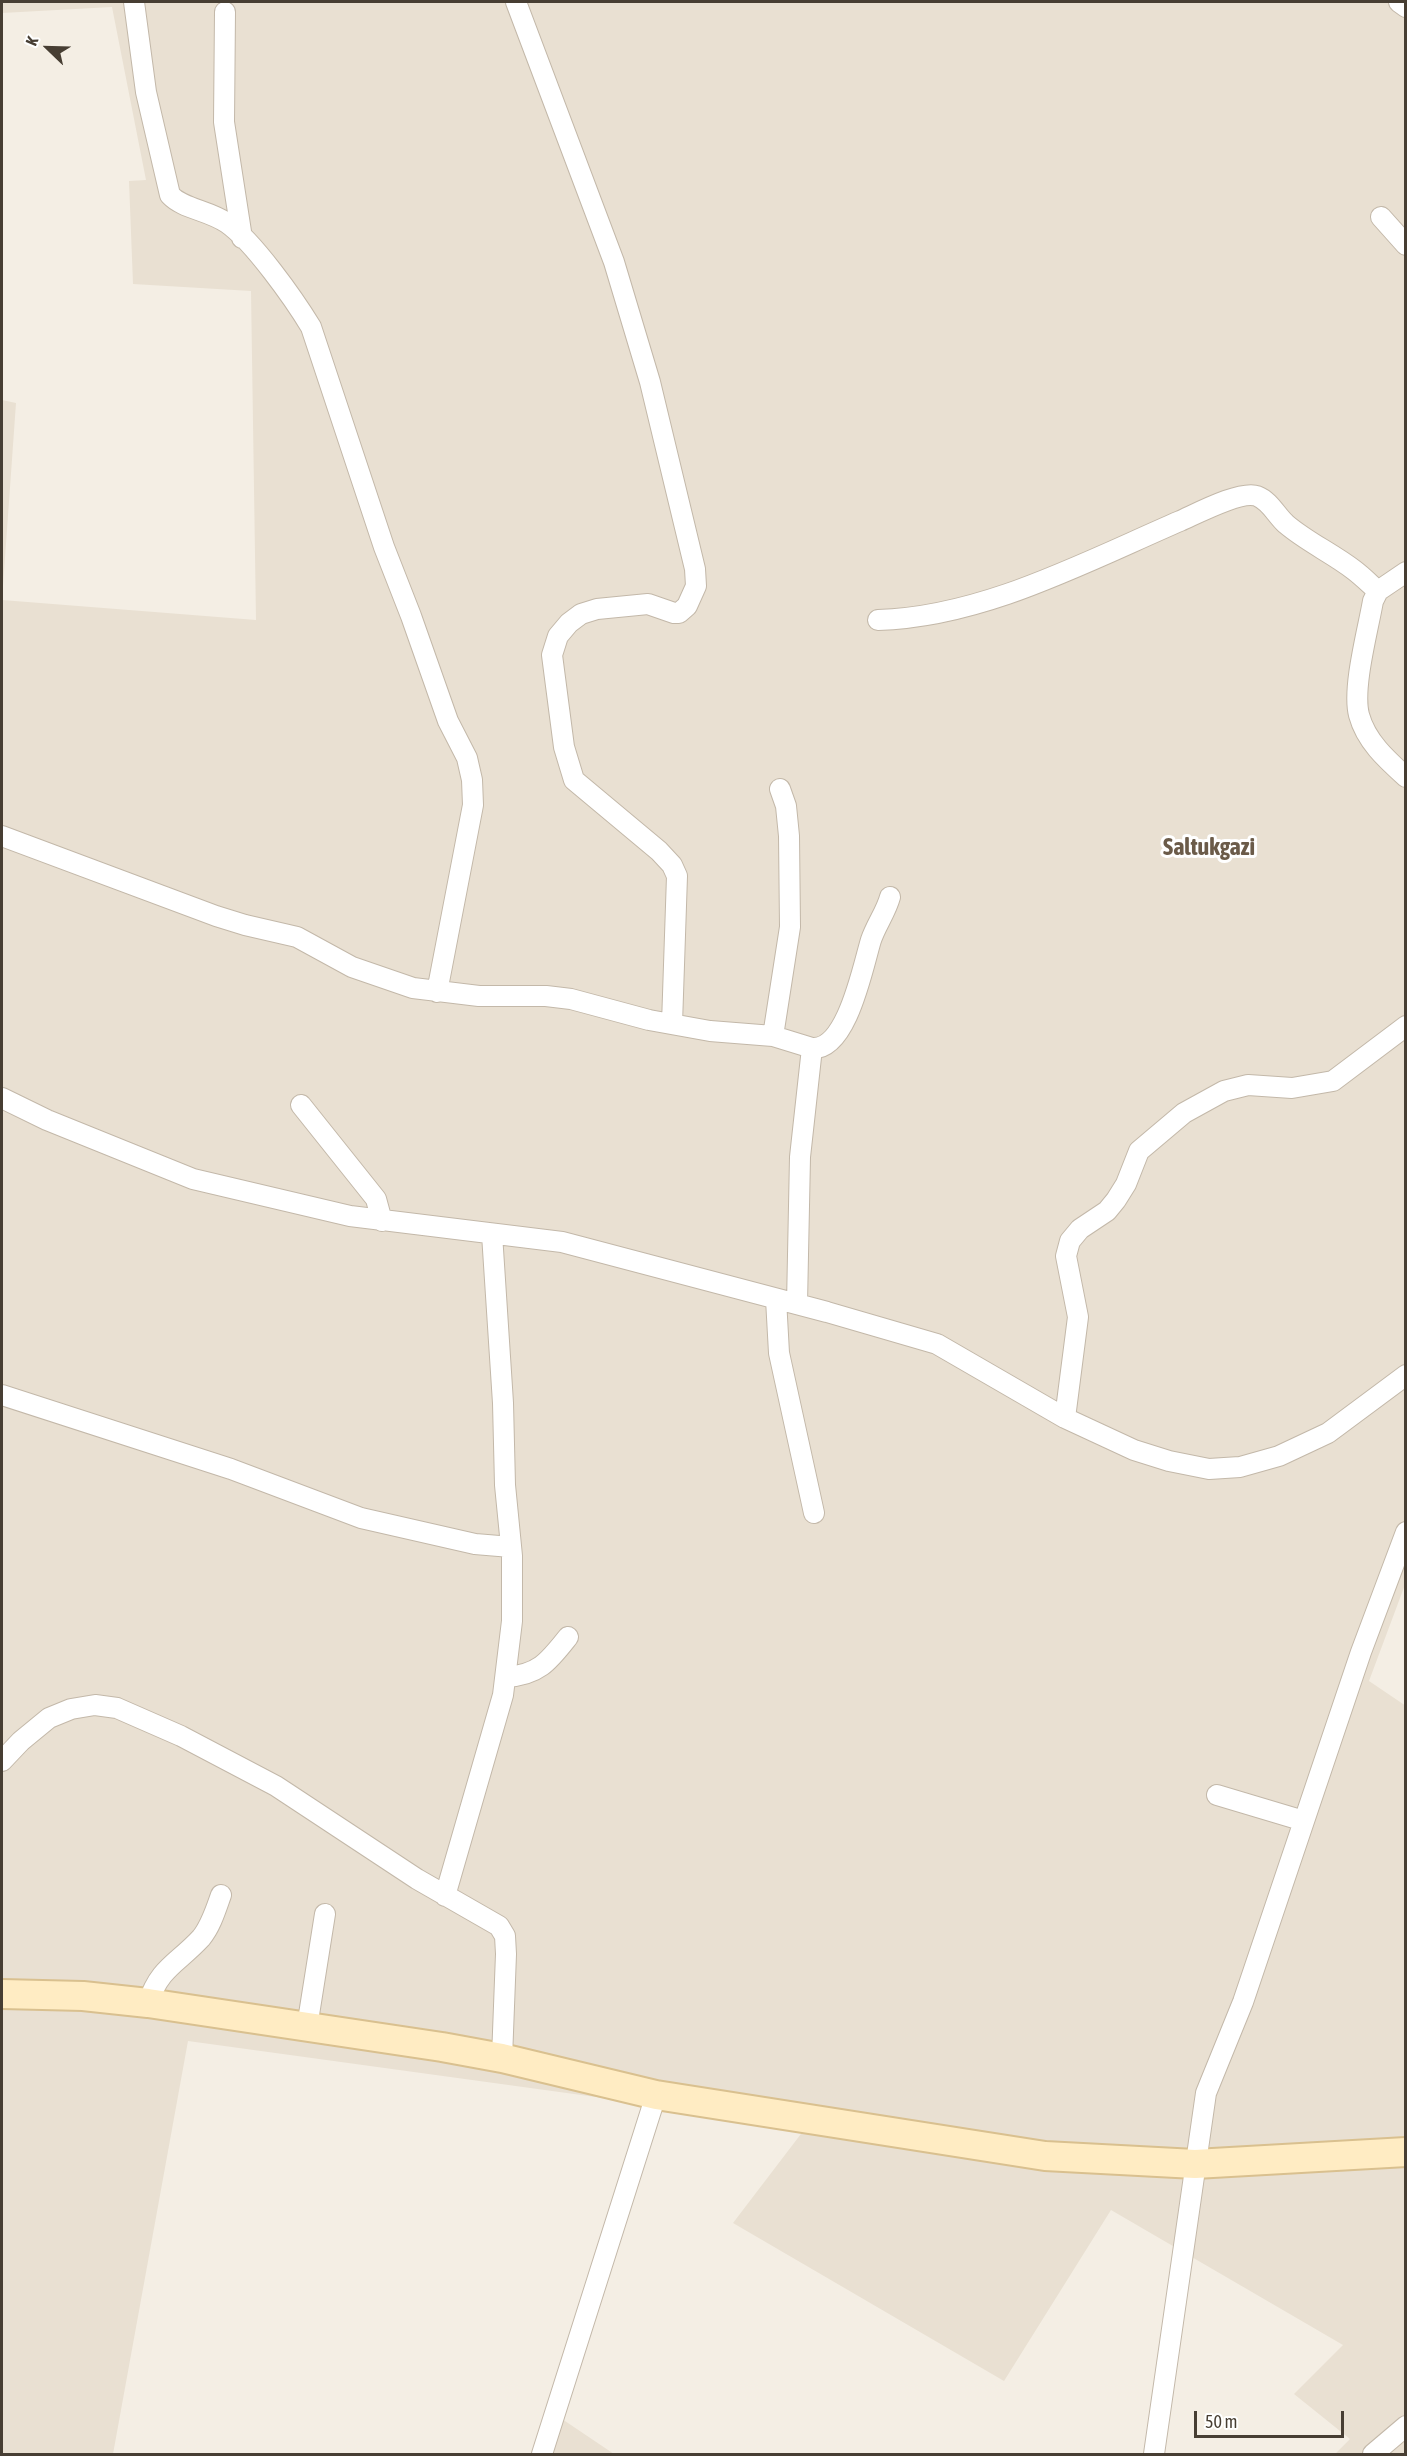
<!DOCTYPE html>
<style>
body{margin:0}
#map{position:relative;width:1407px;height:2456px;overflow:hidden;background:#f4eee4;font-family:"Asap Condensed",sans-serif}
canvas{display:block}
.frame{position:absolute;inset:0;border:3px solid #473e33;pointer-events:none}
.north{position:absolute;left:18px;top:18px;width:60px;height:60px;-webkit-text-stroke:4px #fff;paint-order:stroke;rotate:293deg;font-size:16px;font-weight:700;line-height:24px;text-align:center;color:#473e33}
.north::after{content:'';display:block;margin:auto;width:21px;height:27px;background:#473e33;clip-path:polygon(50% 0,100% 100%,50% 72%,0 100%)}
.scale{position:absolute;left:1194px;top:2411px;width:150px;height:27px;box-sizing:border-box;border:3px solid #473e33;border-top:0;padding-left:8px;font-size:18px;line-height:21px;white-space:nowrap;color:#473e33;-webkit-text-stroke:4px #fff;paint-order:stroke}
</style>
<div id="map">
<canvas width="1407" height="2456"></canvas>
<div class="frame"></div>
<div class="north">K</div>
<div class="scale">50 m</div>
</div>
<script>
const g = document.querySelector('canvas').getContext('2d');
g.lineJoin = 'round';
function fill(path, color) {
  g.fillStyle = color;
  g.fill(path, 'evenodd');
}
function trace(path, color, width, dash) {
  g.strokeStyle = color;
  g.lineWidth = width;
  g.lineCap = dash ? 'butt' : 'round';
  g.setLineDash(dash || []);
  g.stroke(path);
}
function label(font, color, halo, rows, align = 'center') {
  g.font = font + ' "Asap Condensed",sans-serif';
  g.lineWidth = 6;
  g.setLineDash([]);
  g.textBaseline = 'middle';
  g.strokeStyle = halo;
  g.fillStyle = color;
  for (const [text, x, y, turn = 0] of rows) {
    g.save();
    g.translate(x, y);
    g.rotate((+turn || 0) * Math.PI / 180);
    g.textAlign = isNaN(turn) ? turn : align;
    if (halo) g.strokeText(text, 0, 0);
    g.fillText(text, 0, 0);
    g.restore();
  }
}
const residential = new Path2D(`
 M 2,2 L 1405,2 L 1406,1582 L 1369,1681 L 1406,1706 L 1405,2454 L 1335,2454 L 1350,2439 L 1294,2394 L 1343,2345 L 1111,2210 L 1004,2381 L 733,2223 L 807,2126 L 188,2041 L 113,2454 L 2,2454 L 2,400 L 16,403 L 2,600 L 256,620 L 251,291 L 133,284 L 129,181 L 146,180 L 112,7 L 2,13 Z
 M 562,2419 L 614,2454 L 536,2454 Z`);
const street = new Path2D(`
 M 134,2 L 146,92 L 170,195 C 183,209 208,210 227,223 C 253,241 294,299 311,327 L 384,547 L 411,616 L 448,721 L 467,758 L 472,780 L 473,805 L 437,992
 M 516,2 L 614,262 L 650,382 L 695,569 L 696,586 L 687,606 L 679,613 L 674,613 L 648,604 L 597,609 L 581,614 L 569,623 L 558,636 L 552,655 L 564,747 L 574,780 L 659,851 L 672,865 L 677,876 L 672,1024
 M 1399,2 L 1406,7
 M 225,12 L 224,122 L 242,238
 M 1381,217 L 1406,245
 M 1406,572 L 1378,591 L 1373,601 C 1368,630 1352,688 1359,715 C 1366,741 1386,759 1406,777
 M 878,620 C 983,617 1085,562 1180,521 C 1196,514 1241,490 1257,496 C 1270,501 1276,515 1286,524 C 1307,542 1332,553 1354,570 C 1362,576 1370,584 1378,591
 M 2,836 L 216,916 L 245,925 L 297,937 L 352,967 L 413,988 L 479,996 L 546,996 L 571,999 L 649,1020 L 710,1031 L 773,1036 L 812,1048 L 800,1157 L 797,1304
 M 773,1036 L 790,927 L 789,836 L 786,806 L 780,789
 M 812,1048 C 847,1051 863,966 871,940 C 876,925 886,912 890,897
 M 2,1098 L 47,1120 L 193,1179 L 350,1216 L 562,1242 L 827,1312 L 937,1344 L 1065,1418 L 1134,1450 L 1169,1461 L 1209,1469 L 1240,1467 L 1279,1456 L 1328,1433 L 1406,1375
 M 301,1105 L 376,1199 L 382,1221
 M 776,1299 L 779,1353 L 814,1513
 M 2,1395 L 231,1469 L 361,1518 L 475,1544 L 511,1547
 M 1065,1418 L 1078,1317 L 1066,1256 L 1070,1241 L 1080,1229 L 1107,1211 L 1116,1200 L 1126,1184 L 1139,1151 L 1184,1113 L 1224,1091 L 1248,1085 L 1292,1088 L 1333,1081 L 1406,1026
 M 506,1677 C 539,1675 549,1661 568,1637
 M 2,1761 L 21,1741 L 49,1718 L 71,1709 L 95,1705 L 117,1708 L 181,1736 L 276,1786 L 417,1879 L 499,1926 L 505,1936 L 506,1954 L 502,2058
 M 1217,1795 L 1304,1821
 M 445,1896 L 503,1695 L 512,1621 L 512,1556 L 505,1485 L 503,1403 L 492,1234
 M 148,2003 C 160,1967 177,1964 201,1938 C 211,1926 216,1909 221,1895
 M 307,2027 L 325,1914
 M 542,2454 L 656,2095
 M 1154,2454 L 1206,2093 L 1243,2002 L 1361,1652 L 1406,1532
 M 1373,2454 L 1406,2426`);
const secondary = new Path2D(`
 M 2,1994 L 83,1996 L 148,2003 L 442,2047 L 502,2058 L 656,2095 L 1045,2156 L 1195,2164 L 1406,2152`);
const districtNames = [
 ["Saltukgazi",1209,847]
];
fill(residential, '#e9e0d2');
trace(street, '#c3b8a9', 22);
trace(secondary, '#d9c08f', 32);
trace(street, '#fff', 20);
trace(secondary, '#ffecc3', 28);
label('bold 24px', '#6b5b49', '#fff', districtNames);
</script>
